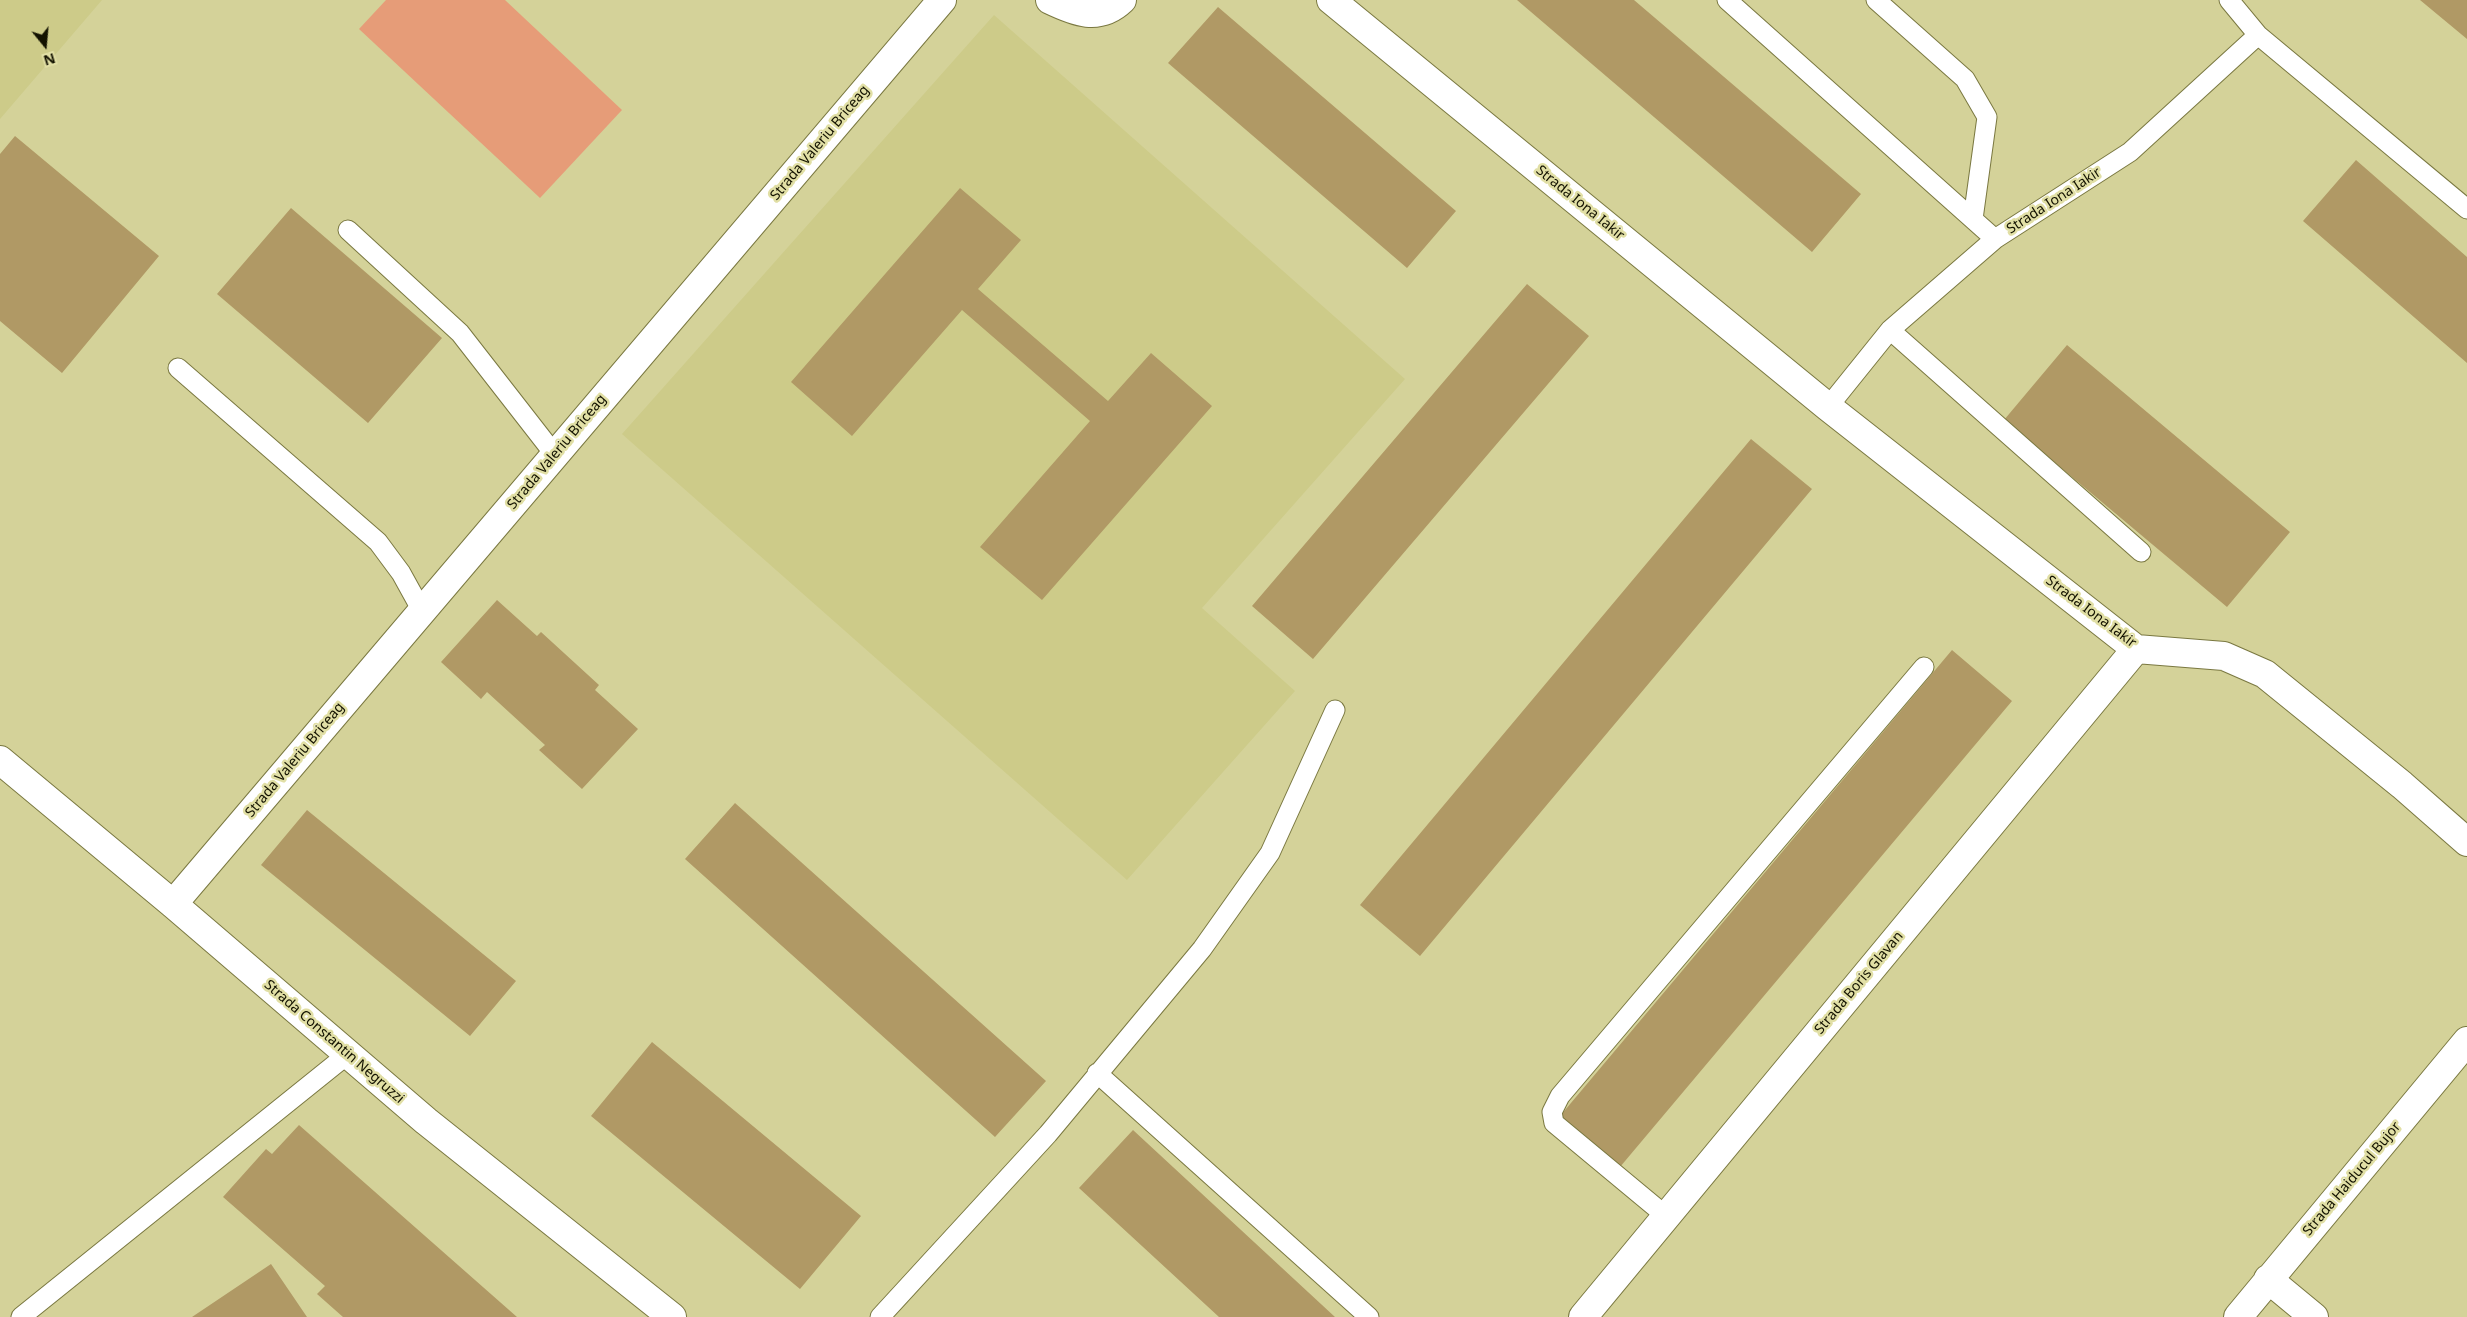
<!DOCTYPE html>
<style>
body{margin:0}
#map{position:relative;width:2467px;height:1317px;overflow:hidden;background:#d4d299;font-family:"Noto Sans",sans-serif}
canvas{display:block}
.north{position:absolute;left:20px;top:20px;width:50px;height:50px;-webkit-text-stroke:4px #e1dfa5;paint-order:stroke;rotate:163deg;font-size:14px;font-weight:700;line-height:20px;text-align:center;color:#131200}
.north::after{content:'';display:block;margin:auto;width:18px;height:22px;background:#131200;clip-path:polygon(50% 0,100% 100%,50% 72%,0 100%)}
</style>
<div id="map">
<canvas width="2467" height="1317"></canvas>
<div class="north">N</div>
</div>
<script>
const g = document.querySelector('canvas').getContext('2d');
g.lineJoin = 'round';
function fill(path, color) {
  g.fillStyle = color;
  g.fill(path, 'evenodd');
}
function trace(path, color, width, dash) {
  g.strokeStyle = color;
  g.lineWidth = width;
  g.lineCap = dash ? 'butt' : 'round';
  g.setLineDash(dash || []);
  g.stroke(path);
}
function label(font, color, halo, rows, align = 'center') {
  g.font = font + ' "Noto Sans",sans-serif';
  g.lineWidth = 5;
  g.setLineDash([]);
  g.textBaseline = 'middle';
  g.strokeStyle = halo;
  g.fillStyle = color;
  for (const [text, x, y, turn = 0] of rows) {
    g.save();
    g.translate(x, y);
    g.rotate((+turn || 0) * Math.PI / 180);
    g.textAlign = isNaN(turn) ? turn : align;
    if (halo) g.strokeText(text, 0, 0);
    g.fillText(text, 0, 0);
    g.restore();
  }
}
const built = new Path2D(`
 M 0,0 L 102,0 L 0,119 Z
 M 994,15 L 1405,379 L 1202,608 L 1295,691 L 1127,880 L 622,434 Z`);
const green = new Path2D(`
 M 386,0 L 505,0 L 622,110 L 540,198 L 359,29 Z`);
const building = new Path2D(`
 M 1517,0 L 1634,0 L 1861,194 L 1812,252 Z
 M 2420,0 L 2467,0 L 2467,39 Z
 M 1218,7 L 1456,211 L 1407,268 L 1168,63 Z
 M 15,136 L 159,256 L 62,373 L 0,321 L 0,154 Z
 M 2356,160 L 2467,257 L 2467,363 L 2303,221 Z
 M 960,188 L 1021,240 L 978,289 L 1108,401 L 1151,353 L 1212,406 L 1042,600 L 980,547 L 1090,421 L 962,310 L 852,436 L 791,382 Z
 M 291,208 L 442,338 L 368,423 L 217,294 Z
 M 1527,284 L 1589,336 L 1313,659 L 1252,606 Z
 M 2067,345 L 2290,532 L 2227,607 L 2004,420 Z
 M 1751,439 L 1812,489 L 1420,956 L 1360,905 Z
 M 497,600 L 537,636 L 541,632 L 599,685 L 595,690 L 638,729 L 582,789 L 539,750 L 545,745 L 487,692 L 481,699 L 441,662 Z
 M 1952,650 L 2012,701 L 1620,1167 L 1560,1116 Z
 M 735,803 L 1046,1081 L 995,1137 L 685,859 Z
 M 307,810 L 516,981 L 470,1036 L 261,865 Z
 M 652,1042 L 861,1216 L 800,1289 L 591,1116 Z
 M 299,1125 L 517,1317 L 343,1317 L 317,1294 L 325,1286 L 223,1197 L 266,1149 L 272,1154 Z
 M 1133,1130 L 1335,1317 L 1219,1317 L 1079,1188 Z
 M 271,1264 L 307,1317 L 192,1317 Z`);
const service = new Path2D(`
 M 1727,0 L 1995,239
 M 1876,0 L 1965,79 L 1987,117 L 1973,219
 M 2258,35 L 2467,209
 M 348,230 L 460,333 L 555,455
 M 1890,330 L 2141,552
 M 178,368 L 378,542 L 401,573 L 422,611
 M 1828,407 L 1890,330 L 1995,239 L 2130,152 L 2258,35 L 2229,0
 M 1097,1073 L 1369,1317
 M 1666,1216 L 1554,1123 L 1552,1112 L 1560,1096 L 1924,667
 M 21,1317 L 348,1054
 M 880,1317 L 1048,1134 L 1202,949 L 1270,853 L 1335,710`);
const minor = new Path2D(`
 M 1050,0 C 1075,12 1099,22 1122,0
 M 1331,0 L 1828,407 L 2136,649 L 2224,656 L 2265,674 L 2402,785 L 2467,842
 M 0,760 L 173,904 L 426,1121 L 672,1317
 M 173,904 L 942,0
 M 2268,1279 L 2314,1317
 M 1583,1317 L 2136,649
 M 2238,1317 L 2467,1041`);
const streetNames = [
 ["Strada Valeriu Briceag",820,143,-50],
 ["Strada Iona Iakir",2054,201,-33],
 ["Strada Iona Iakir",1580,203,39],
 ["Strada Valeriu Briceag",557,452,-50],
 ["Strada Iona Iakir",2091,612,37],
 ["Strada Valeriu Briceag",295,760,-50],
 ["Strada Boris Glavan",1859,983,-50],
 ["Strada Constantin Negruzzi",334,1042,41],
 ["Strada Haiducul Bujor",2352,1179,-50]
];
fill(built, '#cdcb89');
fill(green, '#e69c78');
fill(building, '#b09965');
trace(service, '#7a7841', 21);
trace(minor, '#7a7841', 30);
trace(service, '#fff', 19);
trace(minor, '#fff', 28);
label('14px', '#131200', '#e1dfa5', streetNames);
</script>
